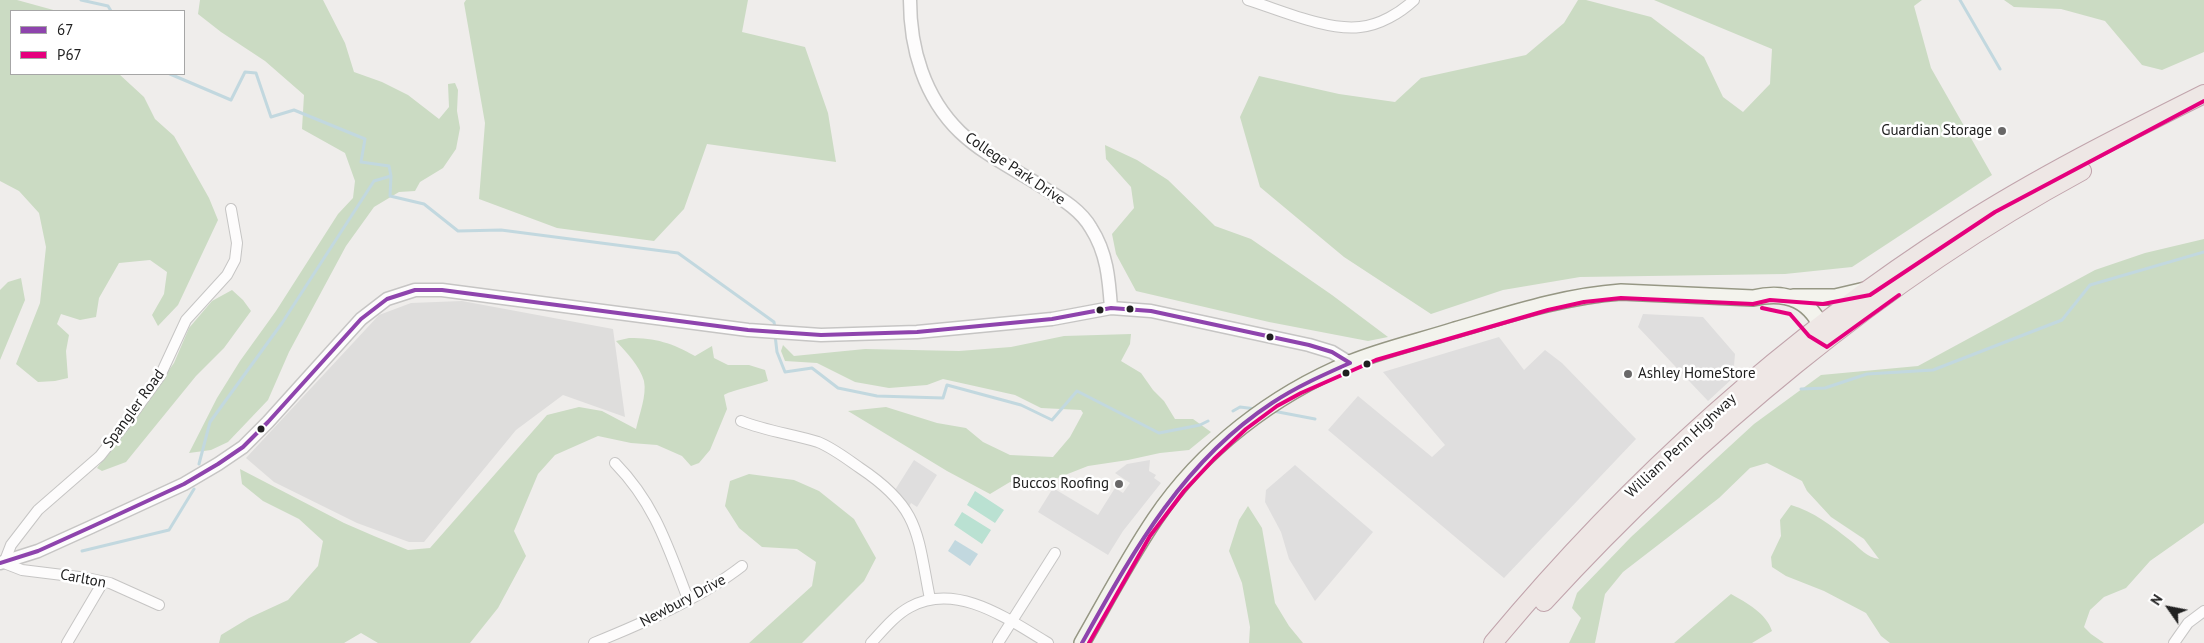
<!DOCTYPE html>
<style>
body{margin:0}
#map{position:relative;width:2204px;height:643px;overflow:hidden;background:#efedeb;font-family:"PT Sans",sans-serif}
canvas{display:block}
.legend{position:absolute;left:10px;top:10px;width:175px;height:65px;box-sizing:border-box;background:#fff;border:1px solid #a6a6a6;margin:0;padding:6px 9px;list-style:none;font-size:15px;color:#212121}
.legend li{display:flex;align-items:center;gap:10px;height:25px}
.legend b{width:25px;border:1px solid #a6a6a6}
.north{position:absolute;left:2144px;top:583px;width:50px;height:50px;-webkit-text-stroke:4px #fff;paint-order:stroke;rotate:303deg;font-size:14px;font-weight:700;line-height:20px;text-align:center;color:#212121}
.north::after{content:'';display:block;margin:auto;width:18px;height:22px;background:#212121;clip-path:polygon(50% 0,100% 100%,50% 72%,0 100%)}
</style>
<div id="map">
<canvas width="2204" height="643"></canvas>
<ul class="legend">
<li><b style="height:6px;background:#8e44ad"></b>67</li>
<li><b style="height:6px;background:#e5007d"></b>P67</li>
</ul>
<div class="north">N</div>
</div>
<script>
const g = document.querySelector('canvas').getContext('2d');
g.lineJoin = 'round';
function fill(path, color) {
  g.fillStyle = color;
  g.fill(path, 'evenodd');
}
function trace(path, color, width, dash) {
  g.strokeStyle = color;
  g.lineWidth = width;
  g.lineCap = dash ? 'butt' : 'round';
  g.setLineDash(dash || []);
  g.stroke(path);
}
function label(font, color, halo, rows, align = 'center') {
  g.font = font + ' "PT Sans",sans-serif';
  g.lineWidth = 5;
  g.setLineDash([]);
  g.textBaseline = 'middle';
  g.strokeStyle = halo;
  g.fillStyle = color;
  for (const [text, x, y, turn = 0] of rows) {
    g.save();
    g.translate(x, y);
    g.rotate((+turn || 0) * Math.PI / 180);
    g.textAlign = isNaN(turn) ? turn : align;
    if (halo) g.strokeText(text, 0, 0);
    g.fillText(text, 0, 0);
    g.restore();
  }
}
const residential = new Path2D(`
 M 462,301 L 613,329 L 625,417 L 563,395 L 516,430 L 424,542 L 409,542 L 357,523 L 274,482 L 246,458 L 379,315 L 411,303 Z`);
const forest = new Path2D(`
 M 0,0 L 17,0 L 57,11 L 11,11 L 11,74 L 119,74 L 144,97 L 155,119 L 174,136 L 209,198 L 218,220 L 178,305 L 158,326 L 152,315 L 164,294 L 167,272 L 150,260 L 119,263 L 99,298 L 96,317 L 80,320 L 61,314 L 57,324 L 69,335 L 66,351 L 68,378 L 55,381 L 38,382 L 16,364 L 40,303 L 46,247 L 39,213 L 19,191 L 0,181 Z
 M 200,0 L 323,0 L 345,43 L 354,72 L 382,82 L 408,95 L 439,119 L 449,107 L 448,84 L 455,83 L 458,90 L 457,111 L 460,128 L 456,149 L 443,168 L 420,182 L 415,191 L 399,192 L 374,207 L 346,246 L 289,352 L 268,400 L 228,442 L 211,450 L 189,453 L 217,398 L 240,361 L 276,311 L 338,214 L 353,198 L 355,181 L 345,153 L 302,129 L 304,95 L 265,61 L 221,32 L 198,14 Z
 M 466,0 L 748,0 L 742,32 L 805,47 L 828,113 L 836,162 L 707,144 L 684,209 L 654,241 L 557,228 L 479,199 L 485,123 L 464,3 Z
 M 1578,0 L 1586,0 L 1651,17 L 1704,57 L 1723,97 L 1743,112 L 1770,84 L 1772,49 L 1654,0 L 1922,0 L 1914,6 L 1931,68 L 1992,175 L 1852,267 L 1785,274 L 1580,277 L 1503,290 L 1431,314 L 1344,257 L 1260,187 L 1240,117 L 1259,76 L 1339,94 L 1395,102 L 1421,78 L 1526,55 L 1564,23 Z
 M 2004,0 L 2204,0 L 2204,52 L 2162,70 L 2142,65 L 2105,21 L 2061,9 L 2014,7 Z
 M 1105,145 L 1137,160 L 1168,180 L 1215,226 L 1251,239 L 1332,295 L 1388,337 L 1368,341 L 1269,322 L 1136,291 L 1116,254 L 1112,234 L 1134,208 L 1131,187 L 1106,159 Z
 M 2204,239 L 2204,523 L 2150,561 L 2126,588 L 2104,597 L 2090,610 L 2084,627 L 2091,634 L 2104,643 L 1890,643 L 1881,636 L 1866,613 L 1824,591 L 1786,576 L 1772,567 L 1771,557 L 1781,536 L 1780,520 L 1791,505 C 1813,511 1833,527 1851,541 C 1861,549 1866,557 1879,559 L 1864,539 L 1831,517 L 1807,491 L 1802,481 L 1767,463 L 1750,468 L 1719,498 L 1623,572 L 1605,594 L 1595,643 L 1569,643 L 1581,618 L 1572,608 L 1577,593 L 1631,537 L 1754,424 L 1821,375 L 1918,366 L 2095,270 L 2145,253 Z
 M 21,278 L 25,300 L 0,360 L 0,290 L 8,282 Z
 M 232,290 L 243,300 L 251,311 L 224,348 L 196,376 L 126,462 L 102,471 L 97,468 L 174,363 L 189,328 L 212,301 Z
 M 1131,334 L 1130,344 L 1121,361 L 1141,373 L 1153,390 L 1164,401 L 1175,419 L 1193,419 L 1211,432 L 1189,450 L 1160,453 L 1128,460 L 1088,466 L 1037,486 L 1010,482 L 990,494 L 947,471 L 848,411 L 886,407 L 937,423 L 966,428 L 983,442 L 1010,455 L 1053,457 L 1070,437 L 1083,413 L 1081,410 L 1041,408 L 1015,395 L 943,379 L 927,385 L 889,388 L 855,382 L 817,363 L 785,361 L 781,351 L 783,345 L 794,356 L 865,349 L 959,351 L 1011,347 L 1064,336 Z
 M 629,338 C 656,338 672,343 695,356 L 712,346 L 714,358 L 728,365 L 749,365 L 765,370 L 768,381 C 760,384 727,392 724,395 L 727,409 L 710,450 L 699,463 L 691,466 L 682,456 L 657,445 L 631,443 L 598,436 L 555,455 L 538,474 L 514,531 L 526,556 L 498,608 L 470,643 L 378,643 L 361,633 L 344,643 L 219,643 L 221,635 L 249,618 L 288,600 L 318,566 L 323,541 L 299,519 L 263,501 L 242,484 L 240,469 L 344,523 L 374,536 L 408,550 L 430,548 L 547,415 L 579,407 L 602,411 L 636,429 C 639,415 647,395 644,381 C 640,366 626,352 616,341 Z
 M 749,474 L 794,480 L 819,491 L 854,519 L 876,558 L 864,581 L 802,643 L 749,643 L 812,586 L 816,562 L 797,549 L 762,547 L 739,528 L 725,506 L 730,481 Z
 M 1248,506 L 1262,528 L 1275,603 L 1289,626 L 1303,643 L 1249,643 L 1250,627 L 1242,583 L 1229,551 L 1239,520 Z
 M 1731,594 C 1747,603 1766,613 1772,631 L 1752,643 L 1674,643 Z`);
const pitch = new Path2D(`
 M 975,491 L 1004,510 L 995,523 L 967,505 Z
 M 962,512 L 991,530 L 982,544 L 954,525 Z`);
const parking = new Path2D(`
 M 1643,314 L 1703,317 L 1735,354 L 1733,378 L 1708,401 L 1638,327 Z
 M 1499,337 L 1524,370 L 1545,350 L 1562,363 L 1636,439 L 1504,578 L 1328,430 L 1358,396 L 1432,457 L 1445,445 L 1383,372 Z
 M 914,460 L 937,475 L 917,507 L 911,503 L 909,507 L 895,490 Z
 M 1150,460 L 1149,471 L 1156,475 L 1154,478 L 1161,483 L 1123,531 L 1108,555 L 1038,512 L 1053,488 L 1098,515 L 1115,488 L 1123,493 L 1130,483 L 1115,473 L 1127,464 Z
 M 1295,465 L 1373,532 L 1315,601 L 1289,559 L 1281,532 L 1265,502 L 1266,490 Z`);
const water = new Path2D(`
 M 955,540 L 978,554 L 970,566 L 948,551 Z`);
const stream = new Path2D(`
 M 81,0 L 108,6 L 111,11
 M 1960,0 L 2000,69
 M 170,74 L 231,100 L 245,72 L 256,73 L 271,117 L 294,110 L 365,139 L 361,162 L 389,166 L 391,176 L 390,196 L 424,204 L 458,231 L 501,230 L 678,253 L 774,322 L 775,328
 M 775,335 L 777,352 L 785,372 L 812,368 L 838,388 L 877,396 L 943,398 L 947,385 L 1021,405 L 1052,420 L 1077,391 L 1159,433 L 1200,425 L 1208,421
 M 1801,389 L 1825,388 L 1867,374 L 1933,370 L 2062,320 L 2090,285 L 2204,252
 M 1233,411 L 1240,407 L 1256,409
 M 1273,411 L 1315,419
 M 199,464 L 210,422 L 282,323 L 374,181 L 391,176
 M 82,551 L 169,530 L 194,489`);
const minor = new Path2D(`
 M 1248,0 C 1280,10 1327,31 1360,27 C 1380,25 1400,13 1414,0
 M 741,421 C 766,431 792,434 818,442 C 833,448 847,459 860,468 C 920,508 917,533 930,599
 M 615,463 C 655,504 668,547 688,599
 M 159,605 L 110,583 L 87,578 L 22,570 L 4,563 L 11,545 L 38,510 L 100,456 L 129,419 L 160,376 L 186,320 L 227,275 L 235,260 L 237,243 L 231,209
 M 67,643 L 103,582
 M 594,643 C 643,623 701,598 742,566
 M 871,643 C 883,630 895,615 910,607 C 957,581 1009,620 1048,643
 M 998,643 L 1055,553
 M 2174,643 L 2188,623 L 2204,611`);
const tertiary = new Path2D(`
 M 910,0 C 910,48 924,97 960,132 C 982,153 1010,167 1036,183 C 1056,196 1079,207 1091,228 C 1107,253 1109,279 1111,308
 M 0,563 L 38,551 L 91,527 L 184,484 L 218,464 L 243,447 L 268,422 L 361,319 L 387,299 L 415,290 L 442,290 L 748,330 L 821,335 L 917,332 L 1052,319 L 1111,308 L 1151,311 L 1309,345 L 1332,352 L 1350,363`);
const secondary = new Path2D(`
 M 1793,297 L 1835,297 L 1865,290
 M 1082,643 C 1106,601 1128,559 1155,519 C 1202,449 1273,395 1350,363 C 1384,349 1421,341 1455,330 C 1510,314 1564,296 1621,292 L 1753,298 C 1787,290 1812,300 1825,335`);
const trunk = new Path2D(`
 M 1544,602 C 1696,436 1884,278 2082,171
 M 1493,643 C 1627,482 1783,340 1960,227 C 2038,177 2122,135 2204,94`);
const bus1 = new Path2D(`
 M 0,563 L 38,551 L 91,527 L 184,484 L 218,464 L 243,447 L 268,422 L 361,319 L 387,299 L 415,290 L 442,290 L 748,330 L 821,335 L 917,332 L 1052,319 L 1111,308 L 1151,311 L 1309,345 L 1332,352 L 1350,363
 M 1082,643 C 1133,552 1182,462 1272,403 C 1296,387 1323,375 1350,363`);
const bus2 = new Path2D(`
 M 1762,308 L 1790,314 L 1809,336 L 1827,347 L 1899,295
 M 1089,643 L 1150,536 L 1184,491 L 1214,459 L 1246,429 L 1277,406 L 1301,393 L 1376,360 L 1548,310 L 1584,302 L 1621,298 L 1753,304 L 1770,300 L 1823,304 L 1870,295 L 1995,212 L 2204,101`);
const markers = [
 [2002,131,5,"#696868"],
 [1130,309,4.5,"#212121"],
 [1100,310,4.5,"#212121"],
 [1270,337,4.5,"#212121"],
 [1367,364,4.5,"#212121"],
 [1346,373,4.5,"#212121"],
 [1628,374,5,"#696868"],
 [261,429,4.5,"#212121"],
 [1119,484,5,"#696868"]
];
const poiNames = [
 ["Guardian Storage",1992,131],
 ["Ashley HomeStore",1638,374,"left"],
 ["Buccos Roofing",1109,484]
];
const streetNames = [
 ["College Park Drive",1015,169,34],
 ["Spangler Road",134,409,-54],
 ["William Penn Highway",1681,446,-43],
 ["Carlton",83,579,11],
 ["Newbury Drive",683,601,-28]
];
fill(residential, '#dedddc');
fill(forest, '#cbdbc3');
fill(pitch, '#bae1d2');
fill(parking, '#dfdede');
fill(water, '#c2d8df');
trace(stream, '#c2d8df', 3);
trace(minor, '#c6c5c4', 12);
trace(tertiary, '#c6c5c4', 15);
trace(secondary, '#969784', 18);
trace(trunk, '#c1a4ac', 20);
trace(minor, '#fdfcfc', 10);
trace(tertiary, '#fdfcfc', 12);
trace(secondary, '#f3f3ed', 15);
trace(trunk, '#eee7e5', 18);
trace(bus1, '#8e44ad', 4);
trace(bus2, '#e5007d', 4);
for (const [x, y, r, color] of markers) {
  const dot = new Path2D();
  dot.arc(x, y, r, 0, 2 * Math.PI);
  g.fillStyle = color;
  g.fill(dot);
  trace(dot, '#fff', 2);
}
label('15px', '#212121', '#fff', poiNames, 'right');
label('15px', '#212121', '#fff', streetNames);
</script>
